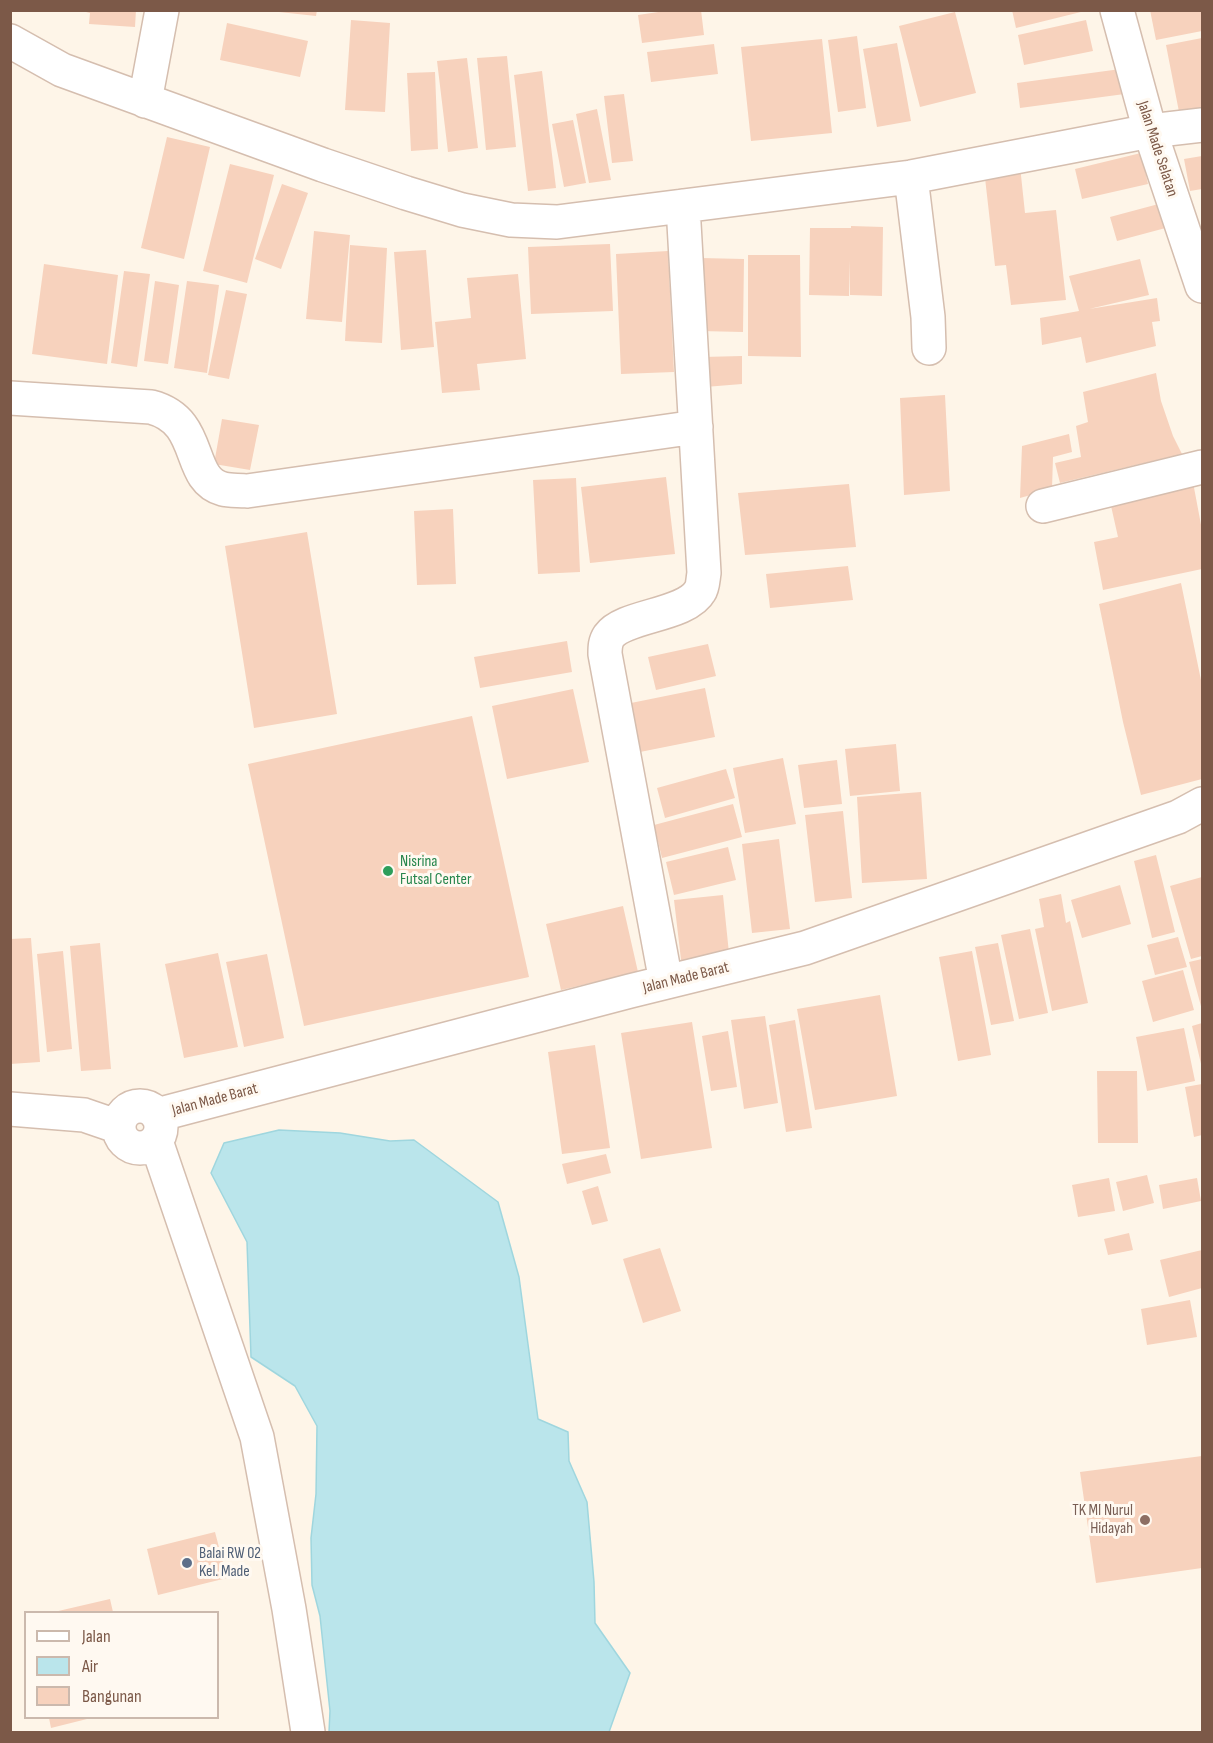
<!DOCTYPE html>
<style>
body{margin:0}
#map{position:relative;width:1213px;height:1743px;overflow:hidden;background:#fef5e8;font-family:"Sofia Sans Condensed",sans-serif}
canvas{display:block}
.frame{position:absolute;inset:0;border:12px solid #7c5948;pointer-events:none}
.legend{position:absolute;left:24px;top:1611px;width:195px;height:108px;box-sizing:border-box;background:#fff9f1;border:2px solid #cbb9ad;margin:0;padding:8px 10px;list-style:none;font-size:18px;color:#7c5948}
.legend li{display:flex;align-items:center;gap:12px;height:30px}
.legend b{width:30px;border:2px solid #cbb9ad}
</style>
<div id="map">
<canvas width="1213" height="1743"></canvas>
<div class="frame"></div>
<ul class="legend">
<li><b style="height:8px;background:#fff"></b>Jalan</li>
<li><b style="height:16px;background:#bae5eb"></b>Air</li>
<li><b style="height:16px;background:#f7d2bd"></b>Bangunan</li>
</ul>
</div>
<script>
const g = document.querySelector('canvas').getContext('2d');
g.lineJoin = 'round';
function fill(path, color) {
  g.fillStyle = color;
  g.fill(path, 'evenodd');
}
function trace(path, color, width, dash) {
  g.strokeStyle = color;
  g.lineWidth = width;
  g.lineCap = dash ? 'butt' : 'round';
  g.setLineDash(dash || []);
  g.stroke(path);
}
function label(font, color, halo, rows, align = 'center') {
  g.font = font + ' "Sofia Sans Condensed",sans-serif';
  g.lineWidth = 6;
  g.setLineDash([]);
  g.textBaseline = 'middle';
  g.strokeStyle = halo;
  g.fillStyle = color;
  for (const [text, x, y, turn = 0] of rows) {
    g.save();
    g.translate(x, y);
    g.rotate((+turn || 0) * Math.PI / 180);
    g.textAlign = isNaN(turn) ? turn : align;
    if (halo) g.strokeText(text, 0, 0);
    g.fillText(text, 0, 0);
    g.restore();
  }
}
const water = new Path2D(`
 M 279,1130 L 340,1133 L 390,1141 L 414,1140 L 498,1202 L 519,1277 L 538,1419 L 568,1432 L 569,1461 L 587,1502 L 594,1582 L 595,1623 L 630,1673 L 609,1732 L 329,1732 L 330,1711 L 320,1616 L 312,1585 L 311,1538 L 316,1494 L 317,1426 L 295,1386 L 251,1357 L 247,1242 L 211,1173 L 224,1143 Z`);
const building = new Path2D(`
 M 86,10 L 136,10 L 135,27 L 89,24 L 90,13 L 86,12 Z
 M 279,10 L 317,10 L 316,16 L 279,12 Z
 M 672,10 L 701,10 L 704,35 L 642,43 L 638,15 Z
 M 1012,10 L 1085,10 L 1085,11 L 1016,28 Z
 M 1150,10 L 1202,10 L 1202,31 L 1156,40 Z
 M 955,12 L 976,93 L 920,107 L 899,26 Z
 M 351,20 L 390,23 L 385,112 L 345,110 Z
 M 1086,20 L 1093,51 L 1024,65 L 1018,35 Z
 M 227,23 L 308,41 L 300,77 L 220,60 Z
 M 857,36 L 866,108 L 838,112 L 828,40 Z
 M 1202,38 L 1202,113 L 1180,117 L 1166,45 Z
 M 822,39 L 832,133 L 751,141 L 741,47 Z
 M 897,43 L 911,121 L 877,127 L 863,49 Z
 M 714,44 L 718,74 L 651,82 L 647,52 Z
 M 507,56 L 516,147 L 486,150 L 477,58 Z
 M 467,58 L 478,148 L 448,152 L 437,61 Z
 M 1128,68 L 1132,93 L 1020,108 L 1017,83 Z
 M 542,71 L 556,188 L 528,191 L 514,75 Z
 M 435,72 L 438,149 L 411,151 L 407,73 Z
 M 624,94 L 633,161 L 612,163 L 604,96 Z
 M 597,109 L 611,180 L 589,183 L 576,114 Z
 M 573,120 L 586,183 L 564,187 L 552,124 Z
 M 167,137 L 210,147 L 184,259 L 141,248 Z
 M 1141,153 L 1148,184 L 1082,199 L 1075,169 Z
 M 1202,156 L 1202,189 L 1190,191 L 1184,159 Z
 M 230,164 L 274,175 L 247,283 L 203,271 Z
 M 1020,166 L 1025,213 L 1056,210 L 1066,300 L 1011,305 L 1006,265 L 995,266 L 984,169 Z
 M 282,184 L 308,193 L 281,269 L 255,259 Z
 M 1166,202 L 1173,226 L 1117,241 L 1110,217 Z
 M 851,226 L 883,227 L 882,296 L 850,295 L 850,260 L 849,296 L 809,295 L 810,228 L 851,228 Z
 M 314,231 L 350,235 L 342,322 L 306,319 Z
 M 610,244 L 613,311 L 531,314 L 528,247 Z
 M 350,245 L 387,248 L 382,343 L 345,341 Z
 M 426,250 L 434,347 L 401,350 L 394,252 Z
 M 668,251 L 674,372 L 621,374 L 616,254 Z
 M 748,255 L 800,255 L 801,357 L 748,356 Z
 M 701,258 L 744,259 L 743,332 L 700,331 Z
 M 1140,259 L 1149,295 L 1089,309 L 1157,298 L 1160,321 L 1152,322 L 1156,346 L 1086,363 L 1081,337 L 1042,345 L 1040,318 L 1079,311 L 1069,276 Z
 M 44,264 L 118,275 L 107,364 L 32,354 Z
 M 124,271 L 150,274 L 137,367 L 111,363 Z
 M 518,274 L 526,359 L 477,364 L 480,390 L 442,393 L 435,322 L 471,318 L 467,278 Z
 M 155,281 L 179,285 L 168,364 L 144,361 Z
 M 187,281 L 219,285 L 207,373 L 174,368 Z
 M 226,290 L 247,294 L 229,379 L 208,375 Z
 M 742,356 L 742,384 L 705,387 L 703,357 Z
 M 1156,373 L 1161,401 L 1173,436 L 1182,454 L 1060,483 L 1055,463 L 1081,457 L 1076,426 L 1088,422 L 1083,392 Z
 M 945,395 L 950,491 L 904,495 L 900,398 Z
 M 222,419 L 259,425 L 250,470 L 214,464 Z
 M 1069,434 L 1072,452 L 1053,457 L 1052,489 L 1020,498 L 1022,446 Z
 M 666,477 L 675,554 L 590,563 L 581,487 Z
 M 1192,477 L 1202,530 L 1202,569 L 1103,590 L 1094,542 L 1118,537 L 1109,497 Z
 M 576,478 L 580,572 L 538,574 L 533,480 Z
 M 849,484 L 856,547 L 745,555 L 738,493 Z
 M 453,509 L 456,584 L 417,585 L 414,511 Z
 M 307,532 L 337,714 L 254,728 L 225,546 Z
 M 848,566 L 853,600 L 770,608 L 766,574 Z
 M 1181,583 L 1202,685 L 1202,779 L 1141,795 L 1123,722 L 1099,604 Z
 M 567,641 L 572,672 L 480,688 L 474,657 Z
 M 708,644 L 716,676 L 656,690 L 648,657 Z
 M 705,688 L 715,737 L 640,752 L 631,703 Z
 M 573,689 L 589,762 L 507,779 L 492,706 Z
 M 472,716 L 529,977 L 304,1026 L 248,764 Z
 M 896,744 L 900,791 L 850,796 L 845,749 Z
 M 783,758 L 796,824 L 745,833 L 733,768 Z
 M 837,760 L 842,804 L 804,808 L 798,765 Z
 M 726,769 L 735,798 L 665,818 L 657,788 Z
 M 921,792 L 927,879 L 862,883 L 857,797 Z
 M 733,804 L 742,837 L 662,858 L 654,825 Z
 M 843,811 L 852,898 L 815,902 L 805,815 Z
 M 779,839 L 790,929 L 752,933 L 742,844 Z
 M 728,847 L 736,880 L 674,895 L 666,862 Z
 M 1156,855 L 1175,932 L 1152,938 L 1134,861 Z
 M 1202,877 L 1202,956 L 1191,959 L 1170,886 Z
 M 1120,885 L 1131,924 L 1082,938 L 1071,900 Z
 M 1061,894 L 1066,923 L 1070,921 L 1088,1003 L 1052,1011 L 1035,929 L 1044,927 L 1039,899 Z
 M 723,895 L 730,963 L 682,968 L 674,900 Z
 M 623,906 L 638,972 L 561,990 L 546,924 Z
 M 1030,929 L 1048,1013 L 1019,1019 L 1001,935 Z
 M 1178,937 L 1187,967 L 1155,975 L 1147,945 Z
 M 31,938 L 40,1062 L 10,1064 L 10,939 Z
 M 100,943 L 111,1069 L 81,1071 L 70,946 Z
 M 998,943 L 1014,1021 L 991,1025 L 975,947 Z
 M 63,951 L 72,1049 L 47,1052 L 37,954 Z
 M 972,951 L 991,1055 L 958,1061 L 939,957 Z
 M 218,953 L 238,1047 L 184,1058 L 165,964 Z
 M 267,954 L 284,1038 L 244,1047 L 226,962 Z
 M 1202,959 L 1202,1010 L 1189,962 Z
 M 1183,970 L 1194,1010 L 1153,1022 L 1142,981 Z
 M 880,995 L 897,1096 L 815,1110 L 797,1009 Z
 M 765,1016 L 778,1103 L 744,1109 L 731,1020 Z
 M 795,1020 L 812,1128 L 786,1132 L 769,1025 Z
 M 692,1022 L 712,1148 L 641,1159 L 621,1033 Z
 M 1202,1023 L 1202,1068 L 1192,1026 Z
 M 1184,1028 L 1195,1081 L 1147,1091 L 1136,1037 Z
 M 728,1031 L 737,1087 L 711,1091 L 702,1036 Z
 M 595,1045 L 610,1148 L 562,1154 L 548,1052 Z
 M 1097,1071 L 1137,1071 L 1138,1143 L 1098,1143 Z
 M 1202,1084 L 1202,1135 L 1194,1137 L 1185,1087 Z
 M 606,1154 L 611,1173 L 567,1184 L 562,1164 Z
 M 1147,1175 L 1154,1203 L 1123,1211 L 1116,1182 Z
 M 1109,1178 L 1115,1211 L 1078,1217 L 1072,1185 Z
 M 1197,1178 L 1201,1201 L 1163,1209 L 1159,1185 Z
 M 598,1186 L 608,1221 L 592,1225 L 582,1191 Z
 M 1129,1233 L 1133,1250 L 1108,1255 L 1104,1239 Z
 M 660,1248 L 681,1311 L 643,1323 L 623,1259 Z
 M 1202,1250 L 1202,1288 L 1169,1297 L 1160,1260 Z
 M 1190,1300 L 1197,1337 L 1147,1345 L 1141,1309 Z
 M 1202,1456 L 1202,1568 L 1096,1583 L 1080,1472 Z
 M 215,1532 L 227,1578 L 158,1595 L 147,1549 Z
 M 110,1599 L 113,1612 L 54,1612 Z
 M 49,1718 L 91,1718 L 51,1728 Z`);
const minor = new Path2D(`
 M 1117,10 L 1150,131 L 1202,286
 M 10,41 L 62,70 L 323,165 L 406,193 L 462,210 L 511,220 L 557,222 L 911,177 L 1150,131 L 1202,125
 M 145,101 L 162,10
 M 911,177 L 928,317 L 929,348
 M 10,398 L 151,407 C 205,421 185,479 223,489 C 230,491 239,490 247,491 L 696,427
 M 1043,506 L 1202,467
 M 666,982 L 605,654 C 605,647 605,642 609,636 C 624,615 686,616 700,591 C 703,587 703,578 704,573 L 683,206
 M119 1127a21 21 0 1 1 42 0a21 21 0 1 1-42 0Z
 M 10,1109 L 84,1115 L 119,1127
 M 157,1115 L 630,991 L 805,948 L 1178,817 L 1202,804
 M 156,1141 L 257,1437 L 289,1609 L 308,1732`);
const markers = [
 [388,871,6,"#2e9e5b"],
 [1145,1520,6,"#8d6e63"],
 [187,1563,6,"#5c6f8a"]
];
const streetNames = [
 ["Jalan Made Selatan",1157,149,72],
 ["Jalan Made Barat",686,978,-14],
 ["Jalan Made Barat",215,1100,-15]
];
const leisureNames = [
 ["Nisrina",400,862],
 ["Futsal Center",400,880]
];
const educationNames = [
 ["TK MI Nurul",1133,1511],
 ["Hidayah",1133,1529]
];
const serviceNames = [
 ["Balai RW 02",199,1554],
 ["Kel. Made",199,1572]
];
fill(water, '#bae5eb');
trace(water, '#9fd6de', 1.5);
fill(building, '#f7d2bd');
trace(minor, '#d5beaf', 36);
trace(minor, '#fff', 33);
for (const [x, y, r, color] of markers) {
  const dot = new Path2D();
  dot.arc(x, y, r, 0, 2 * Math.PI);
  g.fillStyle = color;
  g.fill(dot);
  trace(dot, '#fff9f1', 2);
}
label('16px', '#7c5948', '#fff9f1', streetNames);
label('16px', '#27864d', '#fff9f1', leisureNames, 'left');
label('16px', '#785e54', '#fff9f1', educationNames, 'right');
label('16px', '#4e5e75', '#fff9f1', serviceNames, 'left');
</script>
